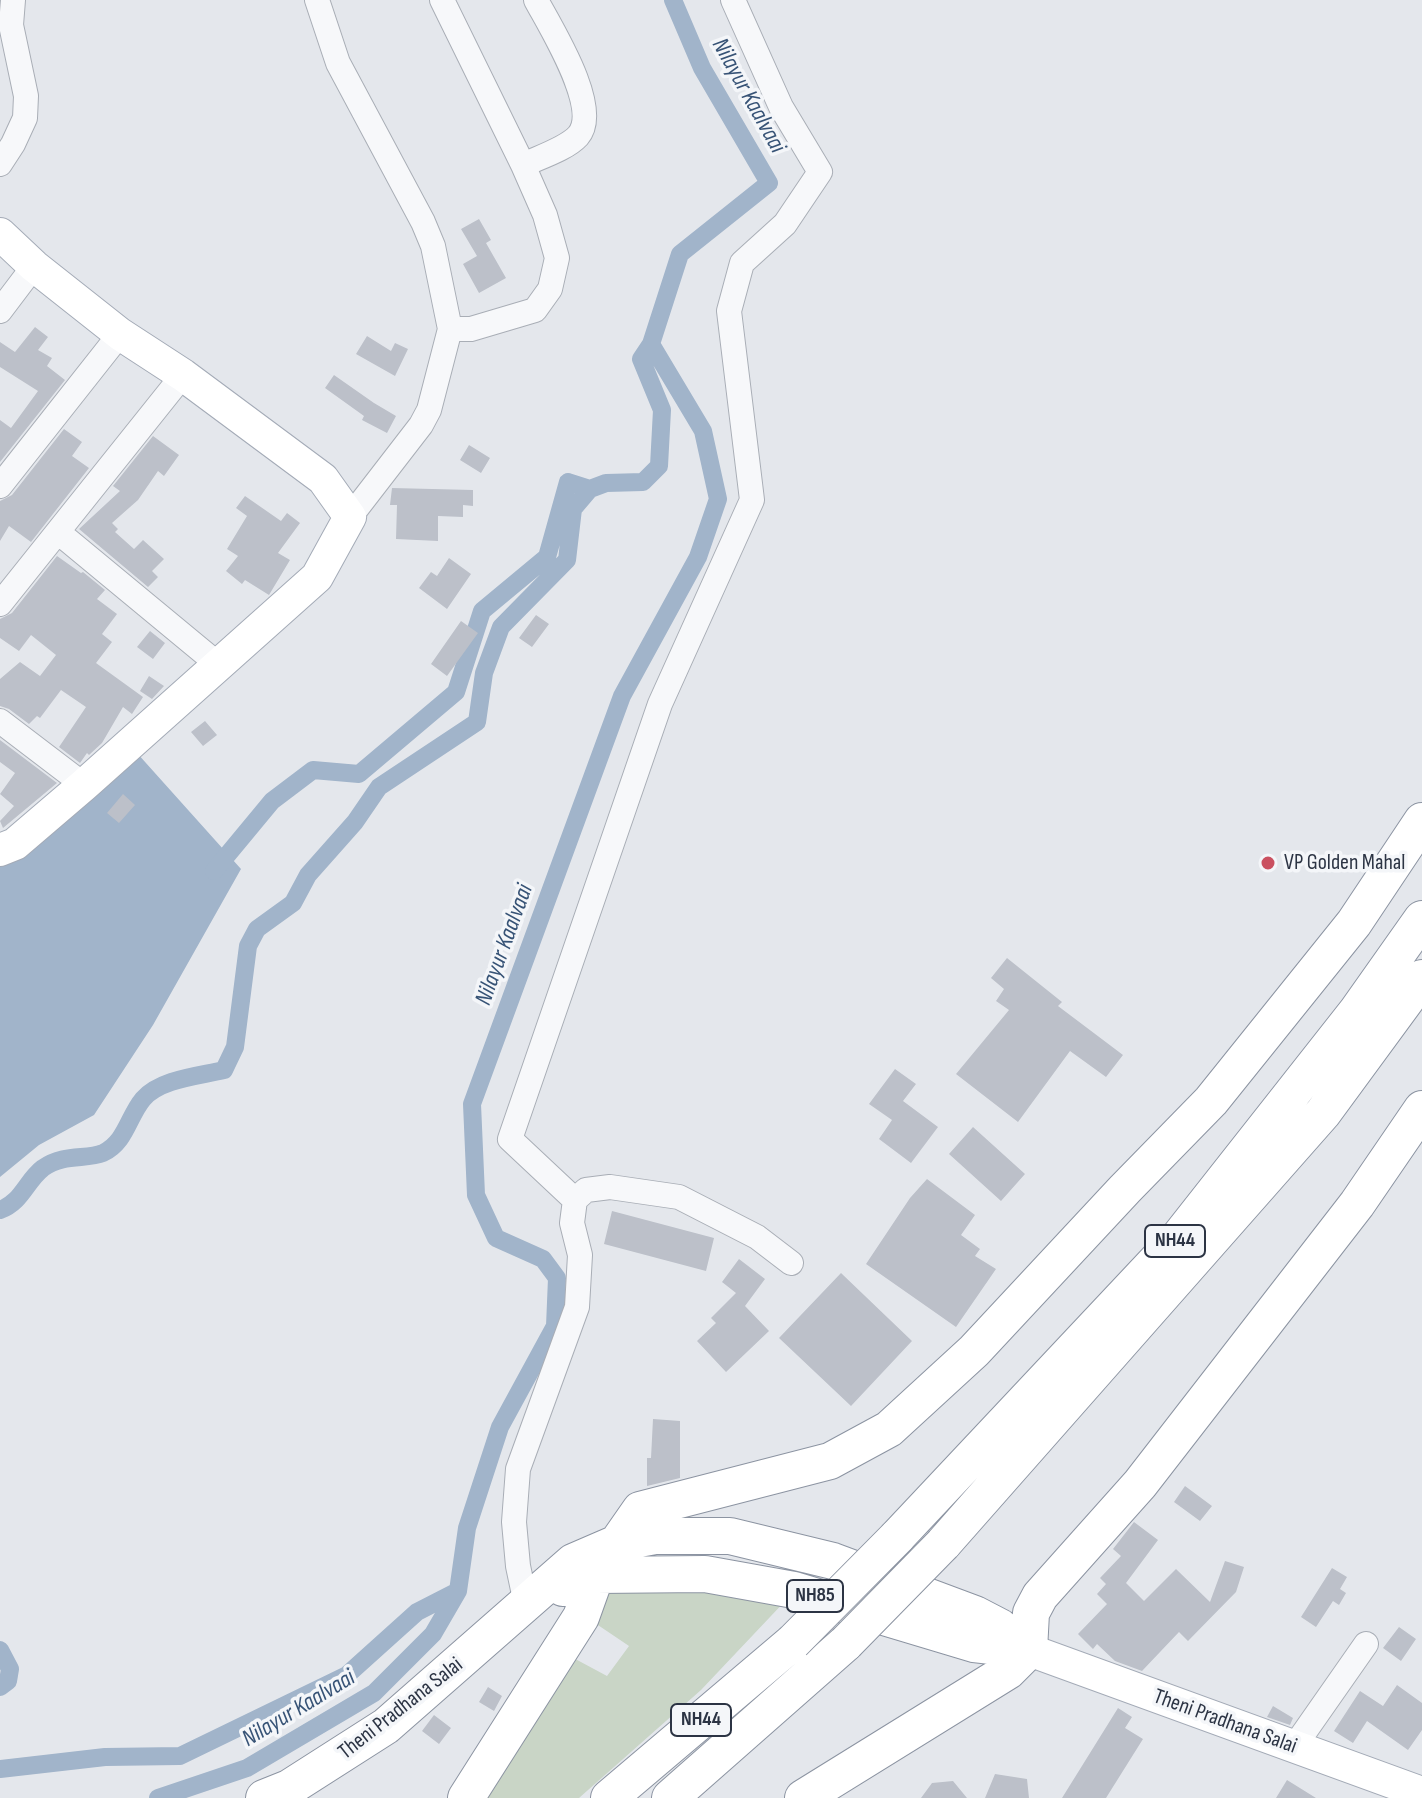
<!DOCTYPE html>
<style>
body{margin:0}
canvas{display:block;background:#e4e7ec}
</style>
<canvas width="1422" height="1798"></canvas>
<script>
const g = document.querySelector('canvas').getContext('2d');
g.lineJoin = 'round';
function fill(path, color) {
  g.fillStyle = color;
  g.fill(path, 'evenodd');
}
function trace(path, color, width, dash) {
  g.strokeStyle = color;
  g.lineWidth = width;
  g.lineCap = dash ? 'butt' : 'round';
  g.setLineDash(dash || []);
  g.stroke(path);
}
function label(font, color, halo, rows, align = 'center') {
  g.font = font + ' "Sofia Sans Condensed",sans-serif';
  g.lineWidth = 7;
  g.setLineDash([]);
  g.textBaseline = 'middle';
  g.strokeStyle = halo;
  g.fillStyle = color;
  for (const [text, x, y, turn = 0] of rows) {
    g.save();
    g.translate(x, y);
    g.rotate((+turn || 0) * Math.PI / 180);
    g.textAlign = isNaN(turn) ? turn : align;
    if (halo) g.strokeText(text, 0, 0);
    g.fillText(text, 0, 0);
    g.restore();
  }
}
const green = new Path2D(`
 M 702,1583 L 788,1598 L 701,1690 L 579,1798 L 478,1798 L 566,1654 L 607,1676 L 629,1646 L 586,1617 L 614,1588 Z`);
const water = new Path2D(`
 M 137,753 L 241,869 L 153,1025 L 94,1115 L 39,1145 L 0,1177 L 0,858 Z`);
const canal = new Path2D(`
 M 214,871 L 272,801 L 313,770 L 359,774 L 456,692 L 482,611 L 547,557 L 568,482 L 590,489
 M 0,1210 C 22,1202 26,1181 43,1168 C 64,1153 86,1160 103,1153 C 126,1142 128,1117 143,1099 C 160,1079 199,1076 224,1070 L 235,1047 L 248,946 L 257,929 L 293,903 L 308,875 L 355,822 L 379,787 L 477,722 L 484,673 L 501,627 L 567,560 L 573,509 L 590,489 L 606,483 L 643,482 L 659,466 L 662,410 L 641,359 L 651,344
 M 0,1650 L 10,1669 L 8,1681 L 0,1687
 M 0,1769 L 105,1757 L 180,1756 L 347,1675 L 417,1612 L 458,1591
 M 158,1798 L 247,1768 L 374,1693 L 433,1634 L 458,1591 L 467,1528 L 500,1427 L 555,1326 L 557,1278 L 543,1259 L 496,1238 L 476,1195 L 472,1104 L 622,696 L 698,557 L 718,499 L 703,431 L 651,344 L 680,254 L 769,183 L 702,68 L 673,0`);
const building = new Path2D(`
 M 479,219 L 491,240 L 486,243 L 506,278 L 479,293 L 463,264 L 477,256 L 461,229 Z
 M 35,327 L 48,337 L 38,350 L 52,358 L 47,366 L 65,380 L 0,462 L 0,420 L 11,428 L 38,391 L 0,367 L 0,342 L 15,352 Z
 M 367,336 L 391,351 L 395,343 L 408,349 L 395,376 L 356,354 Z
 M 334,375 L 374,403 L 396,416 L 387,433 L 362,420 L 364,416 L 325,388 Z
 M 64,429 L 82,442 L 72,456 L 89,468 L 31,542 L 9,526 L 0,541 L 0,501 L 12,495 Z
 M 153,436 L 179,455 L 164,476 L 158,471 L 138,500 L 112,523 L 118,529 L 115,532 L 134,549 L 143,540 L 164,559 L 152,571 L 158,577 L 148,587 L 79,529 L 120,491 L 113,486 Z
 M 469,445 L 490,458 L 481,473 L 460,460 Z
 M 392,488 L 473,490 L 473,506 L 463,505 L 463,517 L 438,516 L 438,541 L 396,539 L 397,505 L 390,505 Z
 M 245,496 L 281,521 L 287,513 L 300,523 L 278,553 L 290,560 L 269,595 L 245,580 L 242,584 L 226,571 L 238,556 L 227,549 L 247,516 L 236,508 Z
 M 57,556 L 81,573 L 83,572 L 105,590 L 97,599 L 117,614 L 102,634 L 112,642 L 96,663 L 143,697 L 132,714 L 123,707 L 102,743 L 89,755 L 87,753 L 80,763 L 59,747 L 86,707 L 61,690 L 40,718 L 37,716 L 29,724 L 9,709 L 0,706 L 0,679 L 20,662 L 40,676 L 56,655 L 31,635 L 19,651 L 0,638 L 0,619 L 12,613 Z
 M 449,558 L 471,574 L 447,609 L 419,588 L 431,572 L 437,576 Z
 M 536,615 L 549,624 L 532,647 L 519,638 Z
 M 461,621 L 478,633 L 447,676 L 431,664 Z
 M 150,631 L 165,643 L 153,659 L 137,647 Z
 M 149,676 L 164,686 L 152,699 L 140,691 Z
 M 205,721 L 217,735 L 203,746 L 191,732 Z
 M 0,740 L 57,783 L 3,828 L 0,821 L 14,806 L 0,794 L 15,773 L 0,762 Z
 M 123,794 L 135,805 L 119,823 L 107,813 Z
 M 1007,958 L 1062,1002 L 1058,1006 L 1123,1055 L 1106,1077 L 1070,1051 L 1018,1122 L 956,1074 L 1009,1010 L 996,1001 L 1004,989 L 991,978 Z
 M 895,1069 L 916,1084 L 903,1101 L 938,1127 L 911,1163 L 879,1139 L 892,1120 L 869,1104 Z
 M 973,1127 L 1025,1174 L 1001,1201 L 949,1154 Z
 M 927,1179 L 975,1215 L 961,1235 L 980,1249 L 975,1256 L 996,1269 L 956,1327 L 866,1264 L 910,1198 Z
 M 612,1211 L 714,1238 L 706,1271 L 604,1244 Z
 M 739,1259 L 765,1279 L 745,1306 L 769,1331 L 726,1372 L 697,1341 L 716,1323 L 711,1318 L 736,1293 L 722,1282 Z
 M 841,1273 L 912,1341 L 851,1406 L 779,1338 Z
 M 653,1419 L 680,1421 L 680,1478 L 647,1486 L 647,1458 L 651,1458 Z
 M 1185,1486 L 1212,1506 L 1200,1521 L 1174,1502 Z
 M 1134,1522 L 1158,1540 L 1126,1583 L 1144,1601 L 1176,1569 L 1210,1602 L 1225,1561 L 1244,1567 L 1236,1592 L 1188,1641 L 1179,1632 L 1142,1671 L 1115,1661 L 1097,1644 L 1093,1649 L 1078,1634 L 1107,1604 L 1097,1594 L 1106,1584 L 1100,1578 L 1121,1556 L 1113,1549 Z
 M 1332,1568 L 1347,1577 L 1340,1589 L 1346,1593 L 1339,1605 L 1333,1601 L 1316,1627 L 1301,1617 Z
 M 1399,1627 L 1416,1639 L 1401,1661 L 1383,1648 Z
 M 1397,1685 L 1422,1703 L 1422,1730 L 1408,1750 L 1367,1721 L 1353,1743 L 1334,1731 L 1360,1691 L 1383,1706 Z
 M 488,1687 L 502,1696 L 494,1711 L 479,1702 Z
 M 1273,1706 L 1293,1718 L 1290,1725 L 1267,1717 Z
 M 1118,1708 L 1132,1717 L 1125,1728 L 1143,1739 L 1106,1798 L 1062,1798 Z
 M 434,1715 L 451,1728 L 439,1744 L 422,1731 Z
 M 995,1774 L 1027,1779 L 1029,1798 L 985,1798 Z
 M 1287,1780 L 1316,1798 L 1276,1798 Z
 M 953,1781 L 967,1798 L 921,1798 L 932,1783 Z`);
const minor = new Path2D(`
 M 317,0 L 338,63 L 423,222 L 433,246 L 450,329 L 429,410 L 421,425 L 350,517
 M 442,0 L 523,165 L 545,215 L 557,258 L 550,289 L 535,310 L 471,329 L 450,329
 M 0,164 L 13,144 L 25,118 L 26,96 L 11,25 L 13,0
 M 523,165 C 540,157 566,149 578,136 C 602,109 551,28 536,0
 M 0,311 L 34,266
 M 0,486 L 120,334
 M 58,532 L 220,666
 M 0,604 L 183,375
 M 0,721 L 84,785
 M 575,1200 L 510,1139 L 660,704 L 752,500 L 729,311 L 742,263 L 785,224 L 820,172 L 781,107 L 733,0
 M 526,1604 L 518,1566 L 514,1522 L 518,1469 L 577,1307 L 580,1255 L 572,1223 L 575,1200 L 586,1190 L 610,1187 L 679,1197 L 757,1237 L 791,1263
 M 1294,1747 L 1366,1644`);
const major = new Path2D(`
 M 0,234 L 34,266 L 120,334 L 183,375 L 323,479 L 350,517 L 317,577 L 84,785 L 15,844 L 0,850
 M 1029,1650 L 1422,1793`);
const highway = new Path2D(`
 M 897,1537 L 1179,1237 L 1357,1011 L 1422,919
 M 617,1543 L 640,1510 L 830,1461 L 889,1429 L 974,1351 L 1125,1189 L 1211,1101 L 1354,923 L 1422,821
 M 943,1544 L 1323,1113 L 1422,978
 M 563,1588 L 596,1575 L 705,1574 L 794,1590 L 974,1644 L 1027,1650
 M 264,1798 L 289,1788 L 386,1726 L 573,1562 L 617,1543 L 655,1536 L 730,1536 L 833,1561 L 975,1614 L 1000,1627 L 1029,1650
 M 466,1798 L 581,1617 L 596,1575
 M 609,1798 L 793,1642
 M 670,1798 L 846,1643
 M 803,1798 L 1008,1671 L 1029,1650 L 1031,1613 L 1040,1596 L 1140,1484 L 1357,1204 L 1422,1109`);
const highwayBridge = new Path2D(`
 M 793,1642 L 897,1537
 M 846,1643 L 943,1544`);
const markers = [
 [1268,863,8,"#ca5060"]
];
const shields = [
 [1175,1241,60],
 [815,1596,56],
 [701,1720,60]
];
const shieldNames = [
 ["NH44",1175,1241],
 ["NH85",815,1596],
 ["NH44",701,1720]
];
const poiNames = [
 ["VP Golden Mahal",1284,863]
];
const streetNames = [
 ["Theni Pradhana Salai",401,1709,-38],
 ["Theni Pradhana Salai",1225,1722,20]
];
const waterNames = [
 ["Nilayur Kaalvaai",748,96,61],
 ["Nilayur Kaalvaai",505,945,-70],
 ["Nilayur Kaalvaai",299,1709,-31]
];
fill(green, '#c9d5c6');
fill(water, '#a1b4ca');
trace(canal, '#a1b4ca', 18);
fill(building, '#bcc0c9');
trace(minor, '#a9aeb6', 26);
trace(major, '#a4abb7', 34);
trace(highway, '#8c94a2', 38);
trace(minor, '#f7f8fa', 24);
trace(major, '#fff', 32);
trace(highway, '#fff', 36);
trace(highwayBridge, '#8c94a2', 38, []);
trace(highwayBridge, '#fff', 36);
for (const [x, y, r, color] of markers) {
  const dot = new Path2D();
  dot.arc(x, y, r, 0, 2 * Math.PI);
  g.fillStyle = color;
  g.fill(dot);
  trace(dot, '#f4f6f9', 3);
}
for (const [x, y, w] of shields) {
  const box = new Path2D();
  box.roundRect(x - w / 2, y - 16, w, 32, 6);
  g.fillStyle = '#f4f6f9';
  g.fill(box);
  trace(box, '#2c3444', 2);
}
label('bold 20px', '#2c3444', null, shieldNames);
label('22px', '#2c3444', '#f4f6f9', poiNames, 'left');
label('22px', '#2c3444', '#f4f6f9', streetNames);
label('italic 24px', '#375376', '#f4f6f9', waterNames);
</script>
